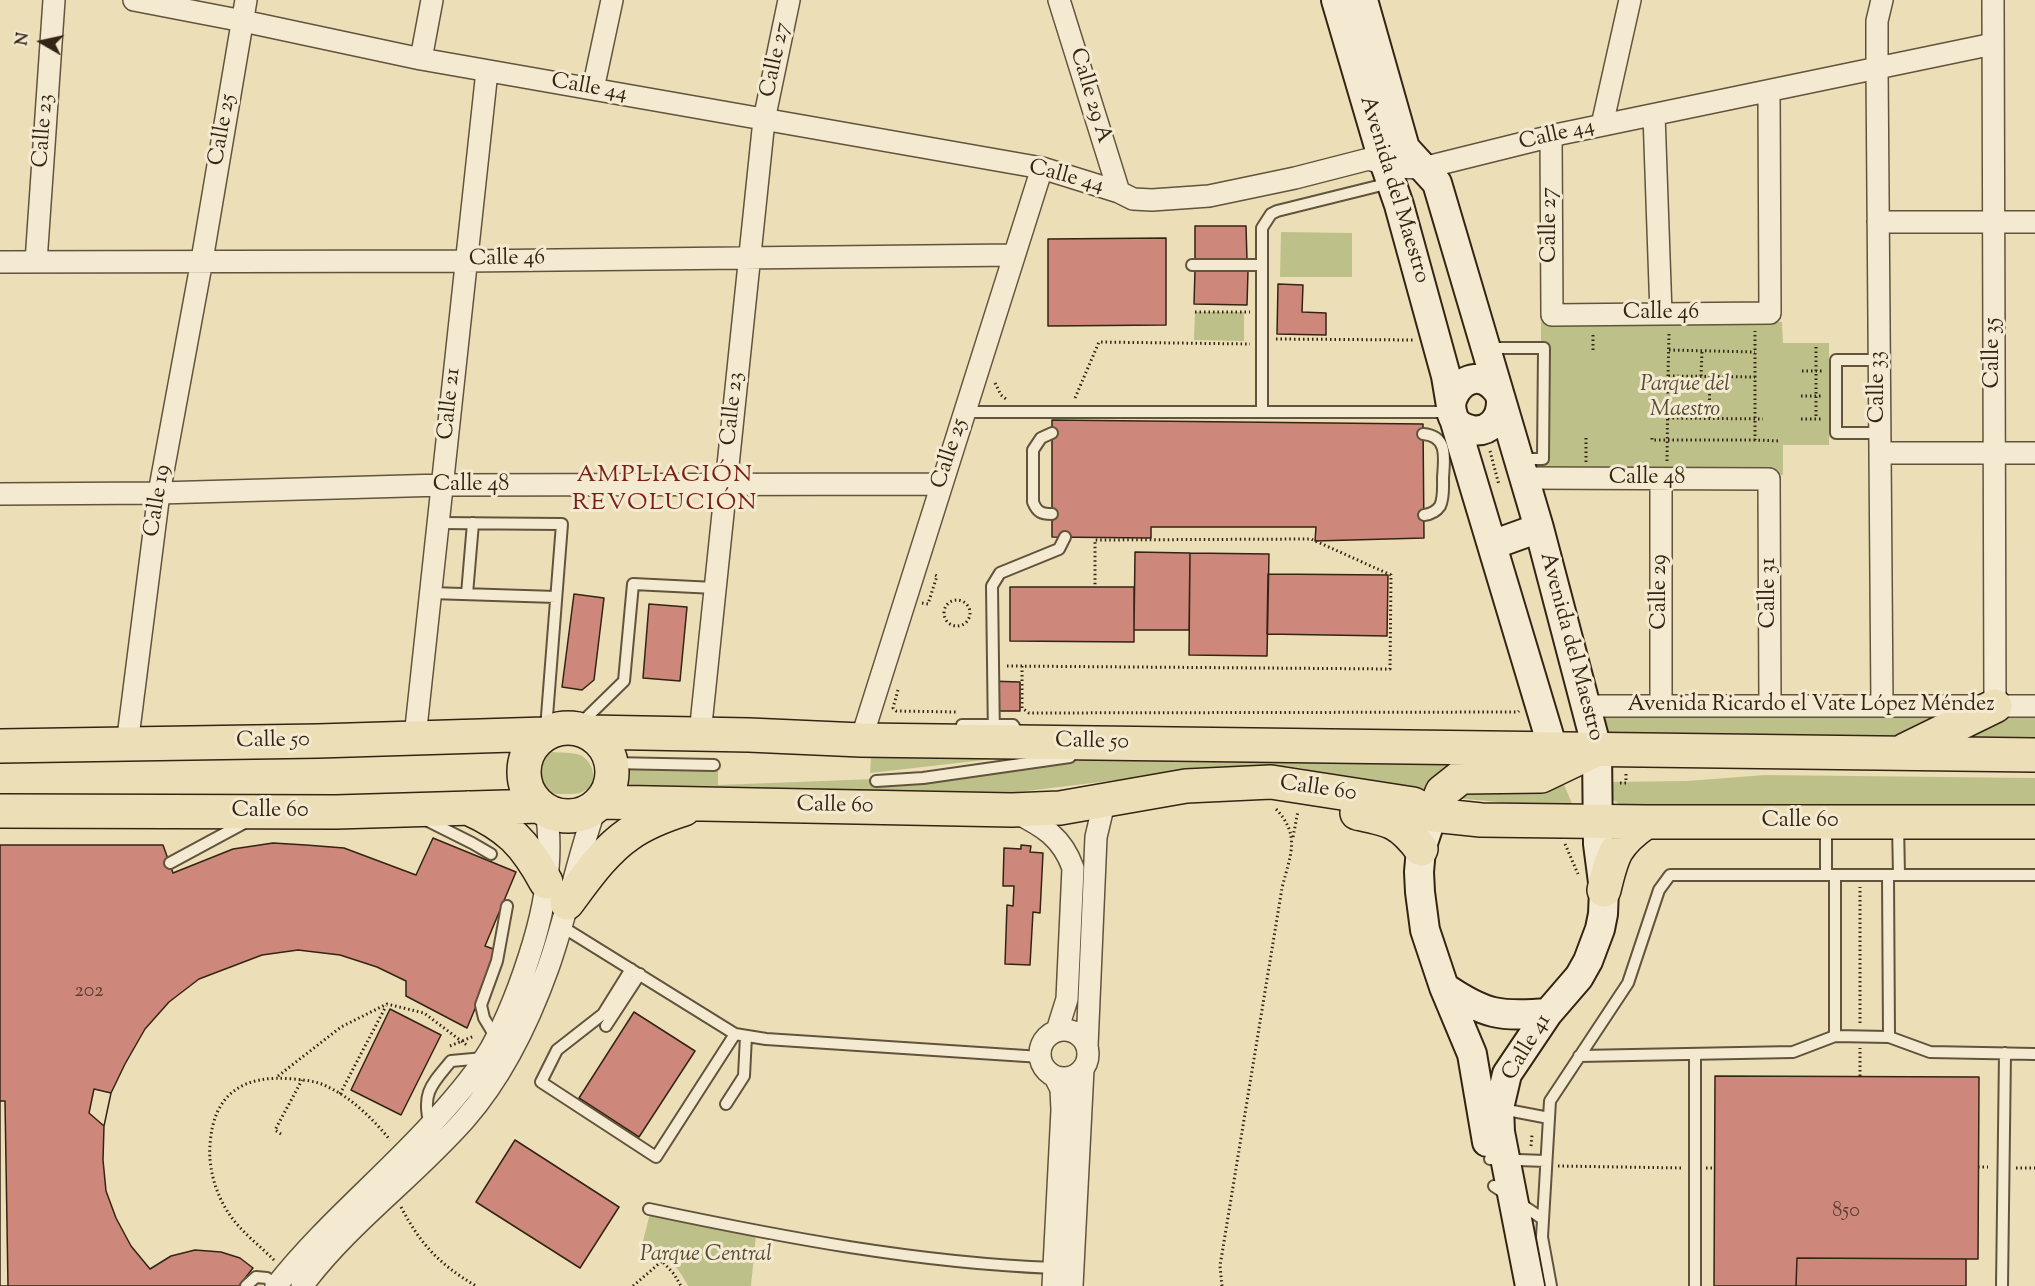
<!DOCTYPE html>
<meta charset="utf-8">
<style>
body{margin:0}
#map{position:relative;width:2035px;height:1286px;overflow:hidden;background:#ecdfb8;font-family:"Sorts Mill Goudy",serif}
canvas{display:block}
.north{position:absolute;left:12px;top:12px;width:60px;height:60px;-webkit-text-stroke:4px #f3ead1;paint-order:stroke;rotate:279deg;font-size:16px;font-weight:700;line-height:24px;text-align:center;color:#342414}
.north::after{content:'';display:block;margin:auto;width:21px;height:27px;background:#342414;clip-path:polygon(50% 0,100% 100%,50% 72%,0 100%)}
</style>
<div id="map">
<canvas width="2035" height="1286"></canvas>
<div class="north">N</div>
</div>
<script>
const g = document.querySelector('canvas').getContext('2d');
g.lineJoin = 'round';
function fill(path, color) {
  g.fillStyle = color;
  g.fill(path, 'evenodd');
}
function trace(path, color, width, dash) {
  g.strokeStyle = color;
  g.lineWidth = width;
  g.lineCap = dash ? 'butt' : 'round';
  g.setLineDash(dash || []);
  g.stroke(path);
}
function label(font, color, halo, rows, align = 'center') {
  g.font = font + ' "Sorts Mill Goudy",serif';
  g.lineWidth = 6;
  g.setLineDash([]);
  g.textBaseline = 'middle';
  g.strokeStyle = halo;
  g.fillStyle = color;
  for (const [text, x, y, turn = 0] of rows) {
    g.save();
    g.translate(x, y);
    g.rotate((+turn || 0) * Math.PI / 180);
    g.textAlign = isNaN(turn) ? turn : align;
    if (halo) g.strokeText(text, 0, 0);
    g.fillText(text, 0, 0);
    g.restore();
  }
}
const green = new Path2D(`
 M 1281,232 L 1352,233 L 1352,277 L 1280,277 Z
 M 1195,312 L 1244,312 L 1244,341 L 1194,340 Z
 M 1541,322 L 1782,322 L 1783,343 L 1829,343 L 1829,445 L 1783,445 L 1783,475 L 1541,474 Z
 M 2035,714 L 2035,740 L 1607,736 L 1596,717 Z
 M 551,752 C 560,753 572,752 580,755 C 593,761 599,781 586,790 C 581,794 574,794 568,794 C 561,794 551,795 545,791 C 528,781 539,760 551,752 Z
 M 871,756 L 1002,758 L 870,773 Z
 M 1106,757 L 1536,758 L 1425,795 L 1300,768 L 1285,766 L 1175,773 L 1018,792 L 624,789 L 625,767 L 718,771 L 718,785 L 979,775 Z
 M 1765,775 L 2035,778 L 2035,808 L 1636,808 L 1619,804 L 1608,796 L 1606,782 L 1687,781 Z
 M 1563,782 L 1573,806 L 1571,809 L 1455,798 L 1458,789 Z
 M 650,1213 L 756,1235 L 751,1286 L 688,1286 C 680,1270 663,1246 643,1250 L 639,1257 Z`);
const building = new Path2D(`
 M 1195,226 L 1246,226 L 1247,260 L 1195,260 Z
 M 1166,238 L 1166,325 L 1048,326 L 1048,239 Z
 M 1195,270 L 1248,271 L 1247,305 L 1194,304 Z
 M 1278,284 L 1303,285 L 1302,312 L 1326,313 L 1326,335 L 1277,334 Z
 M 1052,420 L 1423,424 L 1424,538 L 1315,541 L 1316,527 L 1151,527 L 1151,538 L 1052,537 Z
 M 1135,552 L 1190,553 L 1189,630 L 1134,630 Z
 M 1190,553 L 1269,554 L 1267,656 L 1189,655 Z
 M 1268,574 L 1388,575 L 1387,636 L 1267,634 Z
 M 1010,587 L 1134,587 L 1134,642 L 1010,641 Z
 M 574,594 L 604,598 L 594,680 L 582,690 L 562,687 Z
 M 649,604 L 687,607 L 680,681 L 643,678 Z
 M 989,681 L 1020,682 L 1020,711 L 989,711 Z
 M 433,838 L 516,872 L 485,946 L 499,951 L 467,1028 L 406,996 L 406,981 L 377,967 L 340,955 L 298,950 L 262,955 L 199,979 L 169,1002 L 145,1029 L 125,1064 L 111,1093 L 104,1126 L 103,1160 L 106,1191 L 116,1218 L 131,1246 L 150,1269 L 171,1256 L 195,1250 L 221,1252 L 240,1258 L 253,1268 L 239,1286 L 0,1286 L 0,845 L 163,845 L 173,873 L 233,849 L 273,843 L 306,845 L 344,848 L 416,875 Z
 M 1021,845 L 1031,846 L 1030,852 L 1043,853 L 1040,913 L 1033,912 L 1030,965 L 1005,964 L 1007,905 L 1013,906 L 1014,886 L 1003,886 L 1004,848 L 1021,849 Z
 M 390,1009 L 441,1035 L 401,1115 L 351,1090 Z
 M 634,1012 L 695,1051 L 639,1137 L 579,1098 Z
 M 1715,1076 L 1979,1077 L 1978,1259 L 1797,1258 L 1796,1286 L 1714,1286 Z
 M 94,1089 L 111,1093 L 104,1126 L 89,1113 Z
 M 0,1101 L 5,1101 L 8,1286 L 0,1286 Z
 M 515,1140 L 619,1207 L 580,1268 L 476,1202 Z
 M 1797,1258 L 1966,1259 L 1966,1286 L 1796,1286 Z`);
const path = new Path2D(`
 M 1195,312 L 1250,312
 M 1276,339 L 1413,340
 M 1816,347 L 1816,419
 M 1593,350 L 1593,333
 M 1669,350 L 1755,352
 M 1802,371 L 1824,371
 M 1668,376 L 1669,333
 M 1701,376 L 1702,351
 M 1755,377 L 1755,331
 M 995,383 L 1001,395 L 1006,399
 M 1801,396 L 1823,396
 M 1075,398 L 1099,342 L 1250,344
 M 1668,418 L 1763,419
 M 1709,418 L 1710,376
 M 1801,419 L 1823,419
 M 1652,438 L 1652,440 L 1755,440
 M 1490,451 L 1499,485
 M 1667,461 L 1668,376 L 1755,377 L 1755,440 L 1781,441
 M 1586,462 L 1586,438
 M944 613a13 13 0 1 1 26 0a13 13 0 1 1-26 0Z
 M 922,603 L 928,604 L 937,576 L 933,574
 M 1007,666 L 1390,669 L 1391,575 L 1311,539 L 1095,540 L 1095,587
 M 1022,666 L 1022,708 L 1029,713 L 1518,712 L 1519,711
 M 898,690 L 893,708 L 896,711 L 957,712
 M 1620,783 L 1626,783 L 1626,772
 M 1293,837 L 1298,811
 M 1565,844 L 1578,874
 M 1860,1023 L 1860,887
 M 450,1046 L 474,1036
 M 278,1076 L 341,1027 L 387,1004 L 424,1013 L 468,1046
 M 1860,1076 L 1860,1048
 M 340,1094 L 386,1006
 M 281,1134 L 275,1130 L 302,1080
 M 1531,1146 L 1532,1135
 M 1558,1166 L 1684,1168
 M 1978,1167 L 1988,1167
 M 1706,1168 L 1714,1168
 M 2016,1168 L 2035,1168
 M 401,1207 C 421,1245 439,1264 476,1286
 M 274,1260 C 261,1247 244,1234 232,1218 C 217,1198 208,1170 210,1145 C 213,1094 243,1074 293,1079 C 305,1080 317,1081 328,1087 C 352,1098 374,1120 390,1140
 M 633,1286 L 662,1261 L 674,1274 L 681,1286
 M 1222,1286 L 1220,1266 L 1282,888 C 1290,855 1302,835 1274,807`);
const lane = new Path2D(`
 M 1192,265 L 1262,265
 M 1488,348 L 1544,348 L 1543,459 L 1522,459
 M 1879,360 L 1836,360 L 1836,433 L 1880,433
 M 965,412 L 1452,412
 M 1262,412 L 1262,228 L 1271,214 L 1277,211 L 1390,183
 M 1423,434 C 1449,436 1444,459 1443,478 C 1443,487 1444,498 1440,506 C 1436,512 1431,514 1424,515
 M 1052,514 C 1041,514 1037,512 1033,502 L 1033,450 L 1041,438 L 1052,433
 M 438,523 L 562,524 L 547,716 L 554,729
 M 431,593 L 556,597
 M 467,594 L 473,523
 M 579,725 L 624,681 L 633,584 L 715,588
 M 962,725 L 1013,725 L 1021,737
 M 994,739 L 992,586 L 1000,573 L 1059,549 L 1065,537
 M 611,763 L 714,765
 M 876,781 L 923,778 L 1070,757
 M 426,820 L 472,843 L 491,854
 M 1898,824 L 1899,875
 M 1826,826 L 1826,875
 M 170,863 L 246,822
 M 1888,875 L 1889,1037
 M 561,926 L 735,1034 L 766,1039 L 1041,1057
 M 631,969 L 603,1014 L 557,1050 L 541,1082 L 656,1157 L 735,1034
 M 606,1026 L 640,974
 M 1835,1036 L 1835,875
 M 496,1038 L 484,1018 L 481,1005 L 497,961 L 507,906
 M 1579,1056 L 1793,1052 L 1835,1036 L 1889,1037 L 1930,1052 L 2035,1054
 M 726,1104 L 744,1076 L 746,1036
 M 1502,1109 L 1549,1118
 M 430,1125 C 421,1093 432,1084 451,1061 L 484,1058
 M 1490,1159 L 1546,1161
 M 1494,1186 L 1543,1219
 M 649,1209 C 782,1237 917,1263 1054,1268
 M 246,1286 L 256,1277 L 267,1278 L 276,1286
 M 1551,1286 L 1542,1237 L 1550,1101 L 1628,983 L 1659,890 L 1670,875 L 2035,875
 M 1695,1286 L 1695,1054
 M 2002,1286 L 2005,1053`);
const street = new Path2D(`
 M 134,0 L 243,21 L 421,59 L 1042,168 L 1119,192 L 1133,199 L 1152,200 L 1209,196 L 1295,178 L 1369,159 L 1393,167 L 1423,168 L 1560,134 L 1993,44
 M 1059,0 L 1119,192
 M 1993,0 L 1995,706
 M 421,59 L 432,0
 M 593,89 L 612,0
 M 1654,115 L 1661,314
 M 1602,125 L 1630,0
 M 1551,136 L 1552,315 L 1770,313 L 1769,91
 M 1878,222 L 2035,222
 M 0,262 L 466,261 L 1014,255
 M 36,262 L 54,0
 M 1880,453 L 2035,453
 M 1524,478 L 1769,479 L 1770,706
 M 1661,479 L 1661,706
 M 0,494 L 159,493 L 442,485 L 942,484
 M 1587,706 L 2035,706
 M 1882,706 L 1877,67 L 1877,21 L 1882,0
 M 700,734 L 764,120 L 789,0
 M 415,737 L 487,71
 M 861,740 L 1042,168
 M 127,745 L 159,493 L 202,260 L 246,0
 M 1015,812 C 1043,826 1062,837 1073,868 L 1067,999 L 1057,1031
 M1040 1054a24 24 0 1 1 48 0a24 24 0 1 1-48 0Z
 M 1087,1046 L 1096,837 L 1105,799
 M 276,1286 C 324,1225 385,1176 437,1118 C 456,1097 475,1075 490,1050 C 509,1016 523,978 534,941 C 546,900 553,852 546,810
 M 302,1286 C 349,1223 413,1178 465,1119 C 502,1077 529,1021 548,968 C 567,915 577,859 596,806
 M 1053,1286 L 1062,1110 L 1061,1089 L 1055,1077
 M 1072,1286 L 1083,1069`);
const secondary = new Path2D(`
 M 1336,0 L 1380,150 L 1399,205 L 1446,376 L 1452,412 L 1547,729 L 1553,749 L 1567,765
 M 1363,0 L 1405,148 L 1437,183 L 1539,528 L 1597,749 L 1598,844 L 1604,890 L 1603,914 L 1600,929 L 1588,961 L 1579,977 L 1548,1013 L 1507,1074 L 1499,1108 L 1500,1132 L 1530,1286
 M 1499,393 C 1467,349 1425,421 1472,430 C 1490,433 1501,418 1501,402
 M 1492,545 L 1539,528
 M 1428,828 L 1421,849 L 1419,872 L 1420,892 L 1425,930 L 1444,987 L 1472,1054 L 1487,1142
 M 1444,987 C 1485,1015 1500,1017 1548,1013`);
const primary = new Path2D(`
 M524 772a44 44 0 1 1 88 0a44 44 0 1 1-88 0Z
 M 588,732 L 749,735 L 861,740 L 2035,755
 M 0,746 L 318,741 L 545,734
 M 1905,750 L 1995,706
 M 600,802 L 1012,810 L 1060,808 L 1186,786 L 1271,782 L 1413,804 L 1433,815 L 1481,820 L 1646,822 L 2035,822
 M 468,808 C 508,826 525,843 546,882
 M 0,811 L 336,812 L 540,806
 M 1357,813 C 1390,820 1400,821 1421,849
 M 1433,815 L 1442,792 L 1461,777 L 1541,776 L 1591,752
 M 1604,890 C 1612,856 1615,843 1646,822
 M 567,903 C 585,879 604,851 629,834 C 646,822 665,815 684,809`);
const numberNames = [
 ["202",89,993],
 ["850",1846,1213]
];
const streetNames = [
 ["Calle 27",777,60,-78],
 ["Calle 44",589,89,10],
 ["Calle 29 A",1089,96,73],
 ["Calle 25",224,130,-80],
 ["Calle 23",45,131,-86],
 ["Calle 44",1557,136,-13],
 ["Calle 44",1066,178,15],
 ["Avenida del Maestro",1393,190,73],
 ["Calle 27",1551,225,-90],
 ["Calle 46",507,260,-1],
 ["Calle 46",1661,314],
 ["Calle 35",1994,353,-90],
 ["Calle 33",1879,387,-90],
 ["Calle 21",451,404,-84],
 ["Calle 23",734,409,-84],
 ["Calle 25",951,454,-72],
 ["Calle 48",1647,479],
 ["Calle 48",471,486],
 ["Calle 19",159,501,-81],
 ["Calle 29",1661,592,-90],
 ["Calle 31",1770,593,-90],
 ["Avenida del Maestro",1570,647,75],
 ["Avenida Ricardo el Vate López Méndez",1811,706],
 ["Calle 50",273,742,-1],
 ["Calle 50",1092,743,1],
 ["Calle 60",1318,790,8],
 ["Calle 60",835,807,1],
 ["Calle 60",270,812],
 ["Calle 60",1800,822],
 ["Calle 41",1528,1048,-59]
];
const parkNames = [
 ["Parque del",1685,386],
 ["Maestro",1685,411],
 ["Parque Central",706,1256]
];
const neighbourhoodNames = [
 ["AMPLIACIÓN",665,477],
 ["REVOLUCIÓN",665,505]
];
fill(green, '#bec08a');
fill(building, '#ce877b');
trace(building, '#342414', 1.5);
trace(lane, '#62533d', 14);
trace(street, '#62533d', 24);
trace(secondary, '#342414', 32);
trace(primary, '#342414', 36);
trace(path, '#342414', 3, [1.5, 3]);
trace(lane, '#f3ead1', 10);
trace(street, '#f3ead1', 21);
trace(secondary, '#f3ead1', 28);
trace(primary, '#ecdfb8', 33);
label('20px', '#5a3d2e', null, numberNames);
label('22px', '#342414', '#f3ead1', streetNames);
label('italic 22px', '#564b32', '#f3ead1', parkNames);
g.letterSpacing = '1.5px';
label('24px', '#7a1f14', '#f3ead1', neighbourhoodNames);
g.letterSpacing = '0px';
</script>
